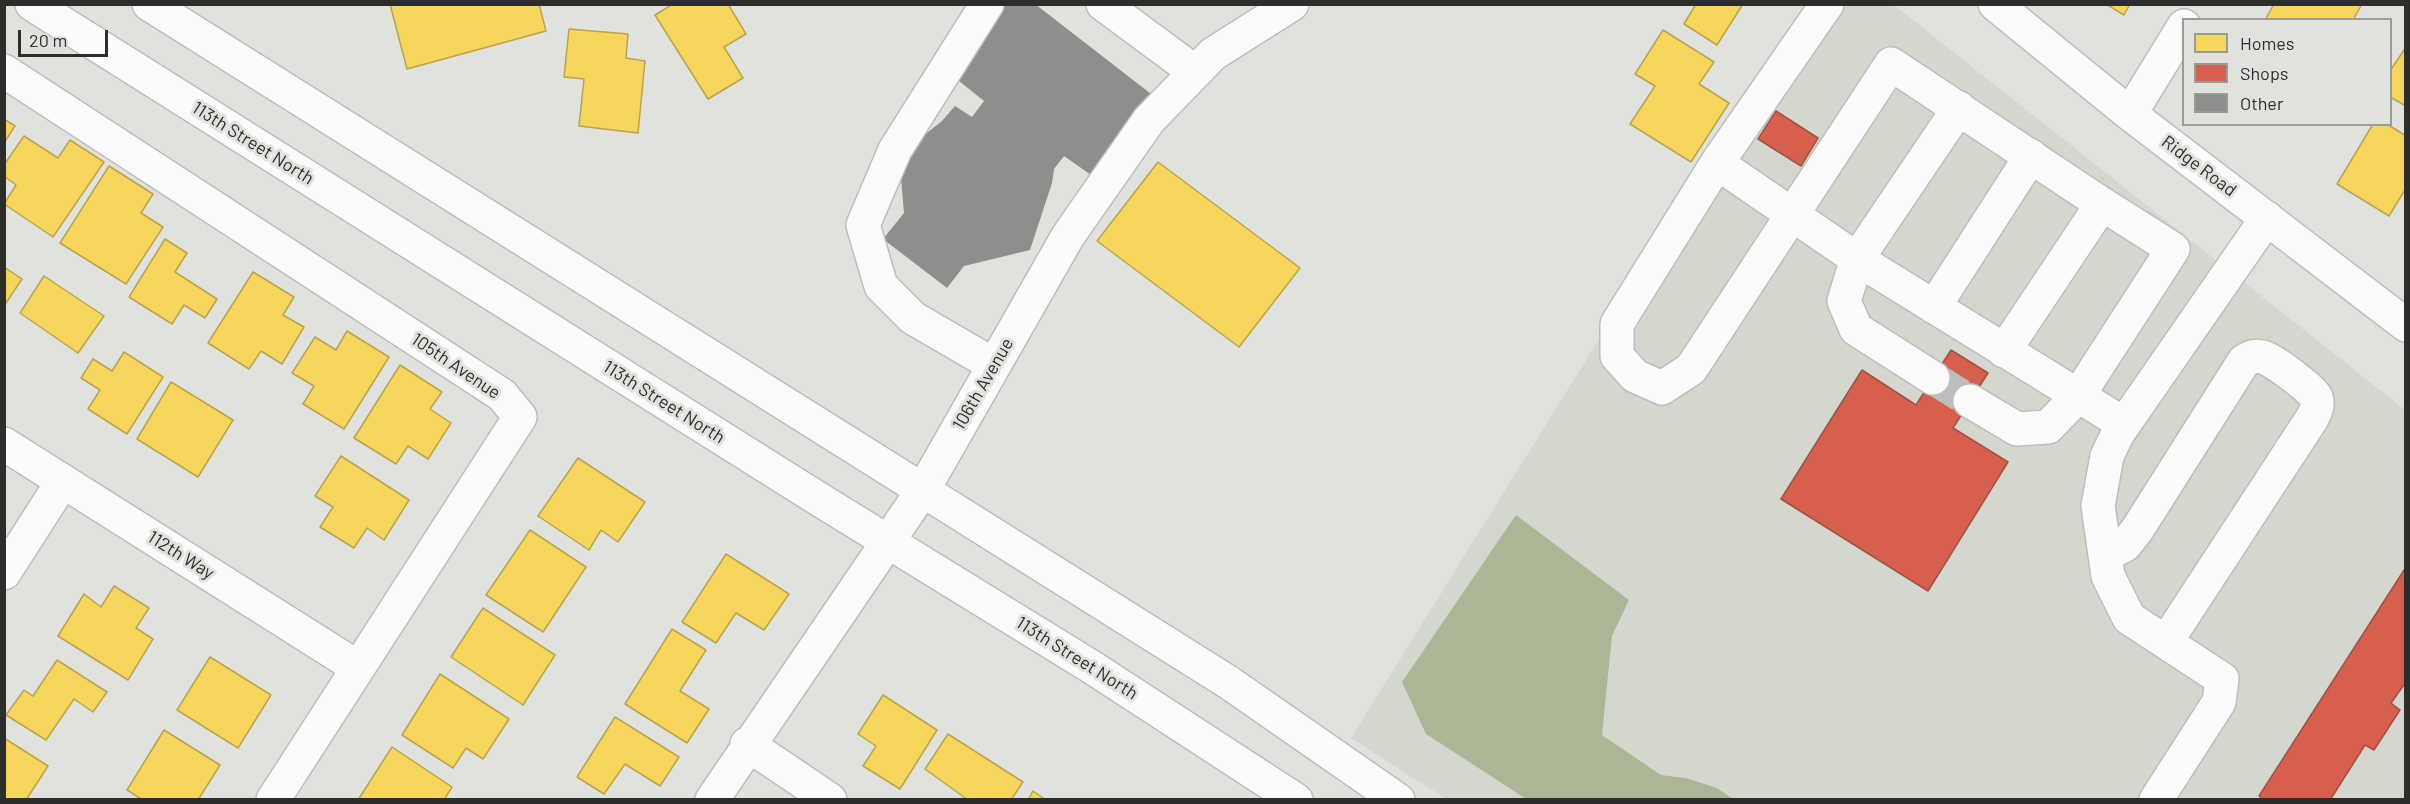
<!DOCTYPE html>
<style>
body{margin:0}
#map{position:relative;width:2410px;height:804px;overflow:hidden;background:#e0e2de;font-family:Barlow,sans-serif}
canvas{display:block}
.frame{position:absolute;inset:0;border:6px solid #2d2e2b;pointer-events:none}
.legend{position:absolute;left:2182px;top:18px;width:210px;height:108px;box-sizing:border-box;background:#e0e3dd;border:2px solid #989b96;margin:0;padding:8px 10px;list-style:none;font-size:18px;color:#2d2e2b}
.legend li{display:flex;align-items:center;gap:12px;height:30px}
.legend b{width:30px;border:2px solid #989b96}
.scale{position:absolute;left:18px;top:30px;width:90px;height:27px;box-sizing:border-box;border:3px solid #2d2e2b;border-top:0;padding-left:8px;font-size:18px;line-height:21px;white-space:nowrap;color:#2d2e2b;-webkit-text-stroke:4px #e0e3dd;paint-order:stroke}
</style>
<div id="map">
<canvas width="2410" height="804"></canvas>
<div class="frame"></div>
<ul class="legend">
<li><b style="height:16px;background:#f6d55c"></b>Homes</li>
<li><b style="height:16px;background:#d6604d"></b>Shops</li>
<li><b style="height:16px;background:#8e8f8d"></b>Other</li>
</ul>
<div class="scale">20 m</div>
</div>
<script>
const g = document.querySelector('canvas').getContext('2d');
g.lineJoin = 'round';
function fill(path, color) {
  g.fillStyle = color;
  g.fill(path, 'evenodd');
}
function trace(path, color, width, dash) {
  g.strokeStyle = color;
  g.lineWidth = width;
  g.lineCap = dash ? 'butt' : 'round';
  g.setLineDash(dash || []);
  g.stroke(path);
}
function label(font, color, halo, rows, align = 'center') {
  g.font = font + ' Barlow,sans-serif';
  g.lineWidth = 6;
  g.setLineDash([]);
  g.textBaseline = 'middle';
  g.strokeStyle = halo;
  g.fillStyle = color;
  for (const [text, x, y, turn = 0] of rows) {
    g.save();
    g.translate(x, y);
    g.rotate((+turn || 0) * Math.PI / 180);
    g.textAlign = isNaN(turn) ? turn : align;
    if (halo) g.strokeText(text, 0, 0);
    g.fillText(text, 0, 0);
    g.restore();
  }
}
const built = new Path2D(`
 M 1807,5 L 1894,5 L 2405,410 L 2405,799 L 1733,799 L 1717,788 L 1686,778 L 1662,775 L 1602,735 L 1612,636 L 1629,600 L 1426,734 L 1526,799 L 1446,799 L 1351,738 Z`);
const water = new Path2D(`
 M 1516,515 L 1629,600 L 1612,636 L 1602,735 L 1661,775 L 1686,778 L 1717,788 L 1733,799 L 1526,799 L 1426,734 L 1402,682 Z`);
const homes = new Path2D(`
 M 390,4 L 539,4 L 546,31 L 407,69 Z
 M 673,4 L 728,4 L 746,34 L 724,47 L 743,78 L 708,99 L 655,15 Z
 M 1696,4 L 1743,4 L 1717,45 L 1684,24 Z
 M 2106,4 L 2130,4 L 2124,15 Z
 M 2274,4 L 2362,4 L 2353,20 L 2265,20 Z
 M 569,29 L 628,34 L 626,58 L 645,61 L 638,133 L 579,126 L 584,79 L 564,77 Z
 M 1663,30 L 1714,62 L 1699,84 L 1729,103 L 1691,162 L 1630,124 L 1655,86 L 1635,74 Z
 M 2406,47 L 2406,106 L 2390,97 L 2390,71 Z
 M 4,119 L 15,126 L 4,143 Z
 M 2373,124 L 2387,124 L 2406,136 L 2406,188 L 2389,216 L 2337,184 Z
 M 24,136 L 58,158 L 70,140 L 104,162 L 53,237 L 4,204 L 16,185 L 4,176 L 4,165 Z
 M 1158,162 L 1300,268 L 1239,347 L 1097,241 Z
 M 109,166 L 153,194 L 141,213 L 163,227 L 126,284 L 60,243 Z
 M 165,239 L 187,253 L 175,272 L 217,299 L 205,318 L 184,305 L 172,324 L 129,297 Z
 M 4,267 L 22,279 L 4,306 Z
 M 253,272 L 294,297 L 283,315 L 304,327 L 282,364 L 261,351 L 249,369 L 208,343 Z
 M 44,276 L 104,316 L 78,353 L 20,313 Z
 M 347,331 L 389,357 L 344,429 L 303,404 L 314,386 L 292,373 L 315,337 L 336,350 Z
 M 124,352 L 163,377 L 127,434 L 88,409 L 100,390 L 81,378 L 93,359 L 112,371 Z
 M 400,365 L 442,392 L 430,409 L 451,423 L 428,459 L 408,446 L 396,464 L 354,438 Z
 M 171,382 L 233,420 L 198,477 L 137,439 Z
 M 341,456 L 409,500 L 384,540 L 367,528 L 354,548 L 320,527 L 333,507 L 315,496 Z
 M 578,458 L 645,502 L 618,542 L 601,530 L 589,550 L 538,516 Z
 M 530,530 L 586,567 L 543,632 L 486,595 Z
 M 726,554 L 789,594 L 764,630 L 736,613 L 716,643 L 682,622 Z
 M 114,586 L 149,608 L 136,628 L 153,639 L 128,680 L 58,636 L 84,594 L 101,607 Z
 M 483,608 L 555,655 L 523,705 L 451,657 Z
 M 672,629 L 706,650 L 680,691 L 709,709 L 687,743 L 625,704 Z
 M 210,657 L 271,695 L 238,748 L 177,710 Z
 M 57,660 L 107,692 L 93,712 L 74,699 L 46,740 L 6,715 L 24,690 L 33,696 Z
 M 440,674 L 509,719 L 483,759 L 466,748 L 453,768 L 402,735 Z
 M 883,695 L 937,730 L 900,789 L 863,766 L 876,746 L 858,734 Z
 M 615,717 L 679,757 L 660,786 L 625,764 L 604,794 L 577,777 Z
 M 164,730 L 220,765 L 198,800 L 143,800 L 127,790 Z
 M 948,734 L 1023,782 L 1011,800 L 968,800 L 925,769 Z
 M 4,738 L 48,766 L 26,800 L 4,800 Z
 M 392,747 L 452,787 L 444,800 L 358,800 Z
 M 1033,791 L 1046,800 L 1028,800 Z`);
const shops = new Path2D(`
 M 1776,111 L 1818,138 L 1801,166 L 1758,139 Z
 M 1951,350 L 1988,373 L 1953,428 L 2008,462 L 1928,591 L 1781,499 L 1862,370 L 1916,405 Z
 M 2406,567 L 2406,682 L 2391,703 L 2400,710 L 2374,750 L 2365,745 L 2330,800 L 2264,800 L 2259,796 Z`);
const building = new Path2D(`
 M 1004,4 L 1035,4 L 1155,97 L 1091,175 L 1064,156 L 1054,169 L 1052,183 L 1030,250 L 964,266 L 947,288 L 883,239 L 904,213 L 899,155 L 942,121 L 955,106 L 972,117 L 984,101 L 949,73 Z`);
const minorTunnel = new Path2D(`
 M 1933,378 L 1970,401`);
const minor = new Path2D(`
 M 987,4 L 895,150 L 863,225 L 881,286 L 913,318 L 994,365
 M 1103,4 L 1195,72
 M 1827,4 L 1717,163 L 1857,259 L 2124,424
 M 1995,4 L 2130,114 L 2406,325
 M 4,71 L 502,395 L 520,417 L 273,800
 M 2130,114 L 2184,26
 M 1717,163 L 1617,324 L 1617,356 L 1635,376 L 1662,388 L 1691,369 L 1891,64 L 2102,204 L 2004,351
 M 1934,307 L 2031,156
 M 1933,378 L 1856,329 L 1844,301 L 1857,259 L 1959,108
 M 1970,401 L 2017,429 L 2048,427 L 2078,396 L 2173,249 L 2102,204
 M 4,444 L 357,667
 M 2105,555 L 2125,545 L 2137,530 L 2244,361 C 2251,357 2254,355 2262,357 C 2271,358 2312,389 2316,397 C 2319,405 2315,414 2311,420 L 2166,642
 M 4,573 L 63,481
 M 747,744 L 830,800
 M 712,800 L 923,490 L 1068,236 L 1149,120 L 1213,54 L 1292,4
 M 2156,800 L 2219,702 L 2222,679 L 2129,618 L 2108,576 L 2098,506 L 2107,456 L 2118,433 L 2267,218`);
const major = new Path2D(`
 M 32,4 L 817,498 L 1090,666 L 1296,800
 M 149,4 L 1228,682 L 1398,800`);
const streetNames = [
 ["113th Street North",253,143,32],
 ["Ridge Road",2199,166,37],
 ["105th Avenue",456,366,34],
 ["106th Avenue",983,384,-60],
 ["113th Street North",664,402,32],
 ["112th Way",181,555,32],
 ["113th Street North",1077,658,32]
];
fill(built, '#d3d7ce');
fill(water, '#aab695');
fill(homes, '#f6d55c');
trace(homes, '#baa34d', 1.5);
fill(shops, '#d6604d');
trace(shops, '#a35143', 1.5);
fill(building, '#8e8f8d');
trace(minorTunnel, '#bcbeba', 33, [33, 16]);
trace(minor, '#bdbebb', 36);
trace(major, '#bdbebb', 36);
trace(minor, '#fafbfa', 33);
trace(major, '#fafbfa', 33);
label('18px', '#2d2e2b', '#e0e3dd', streetNames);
</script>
